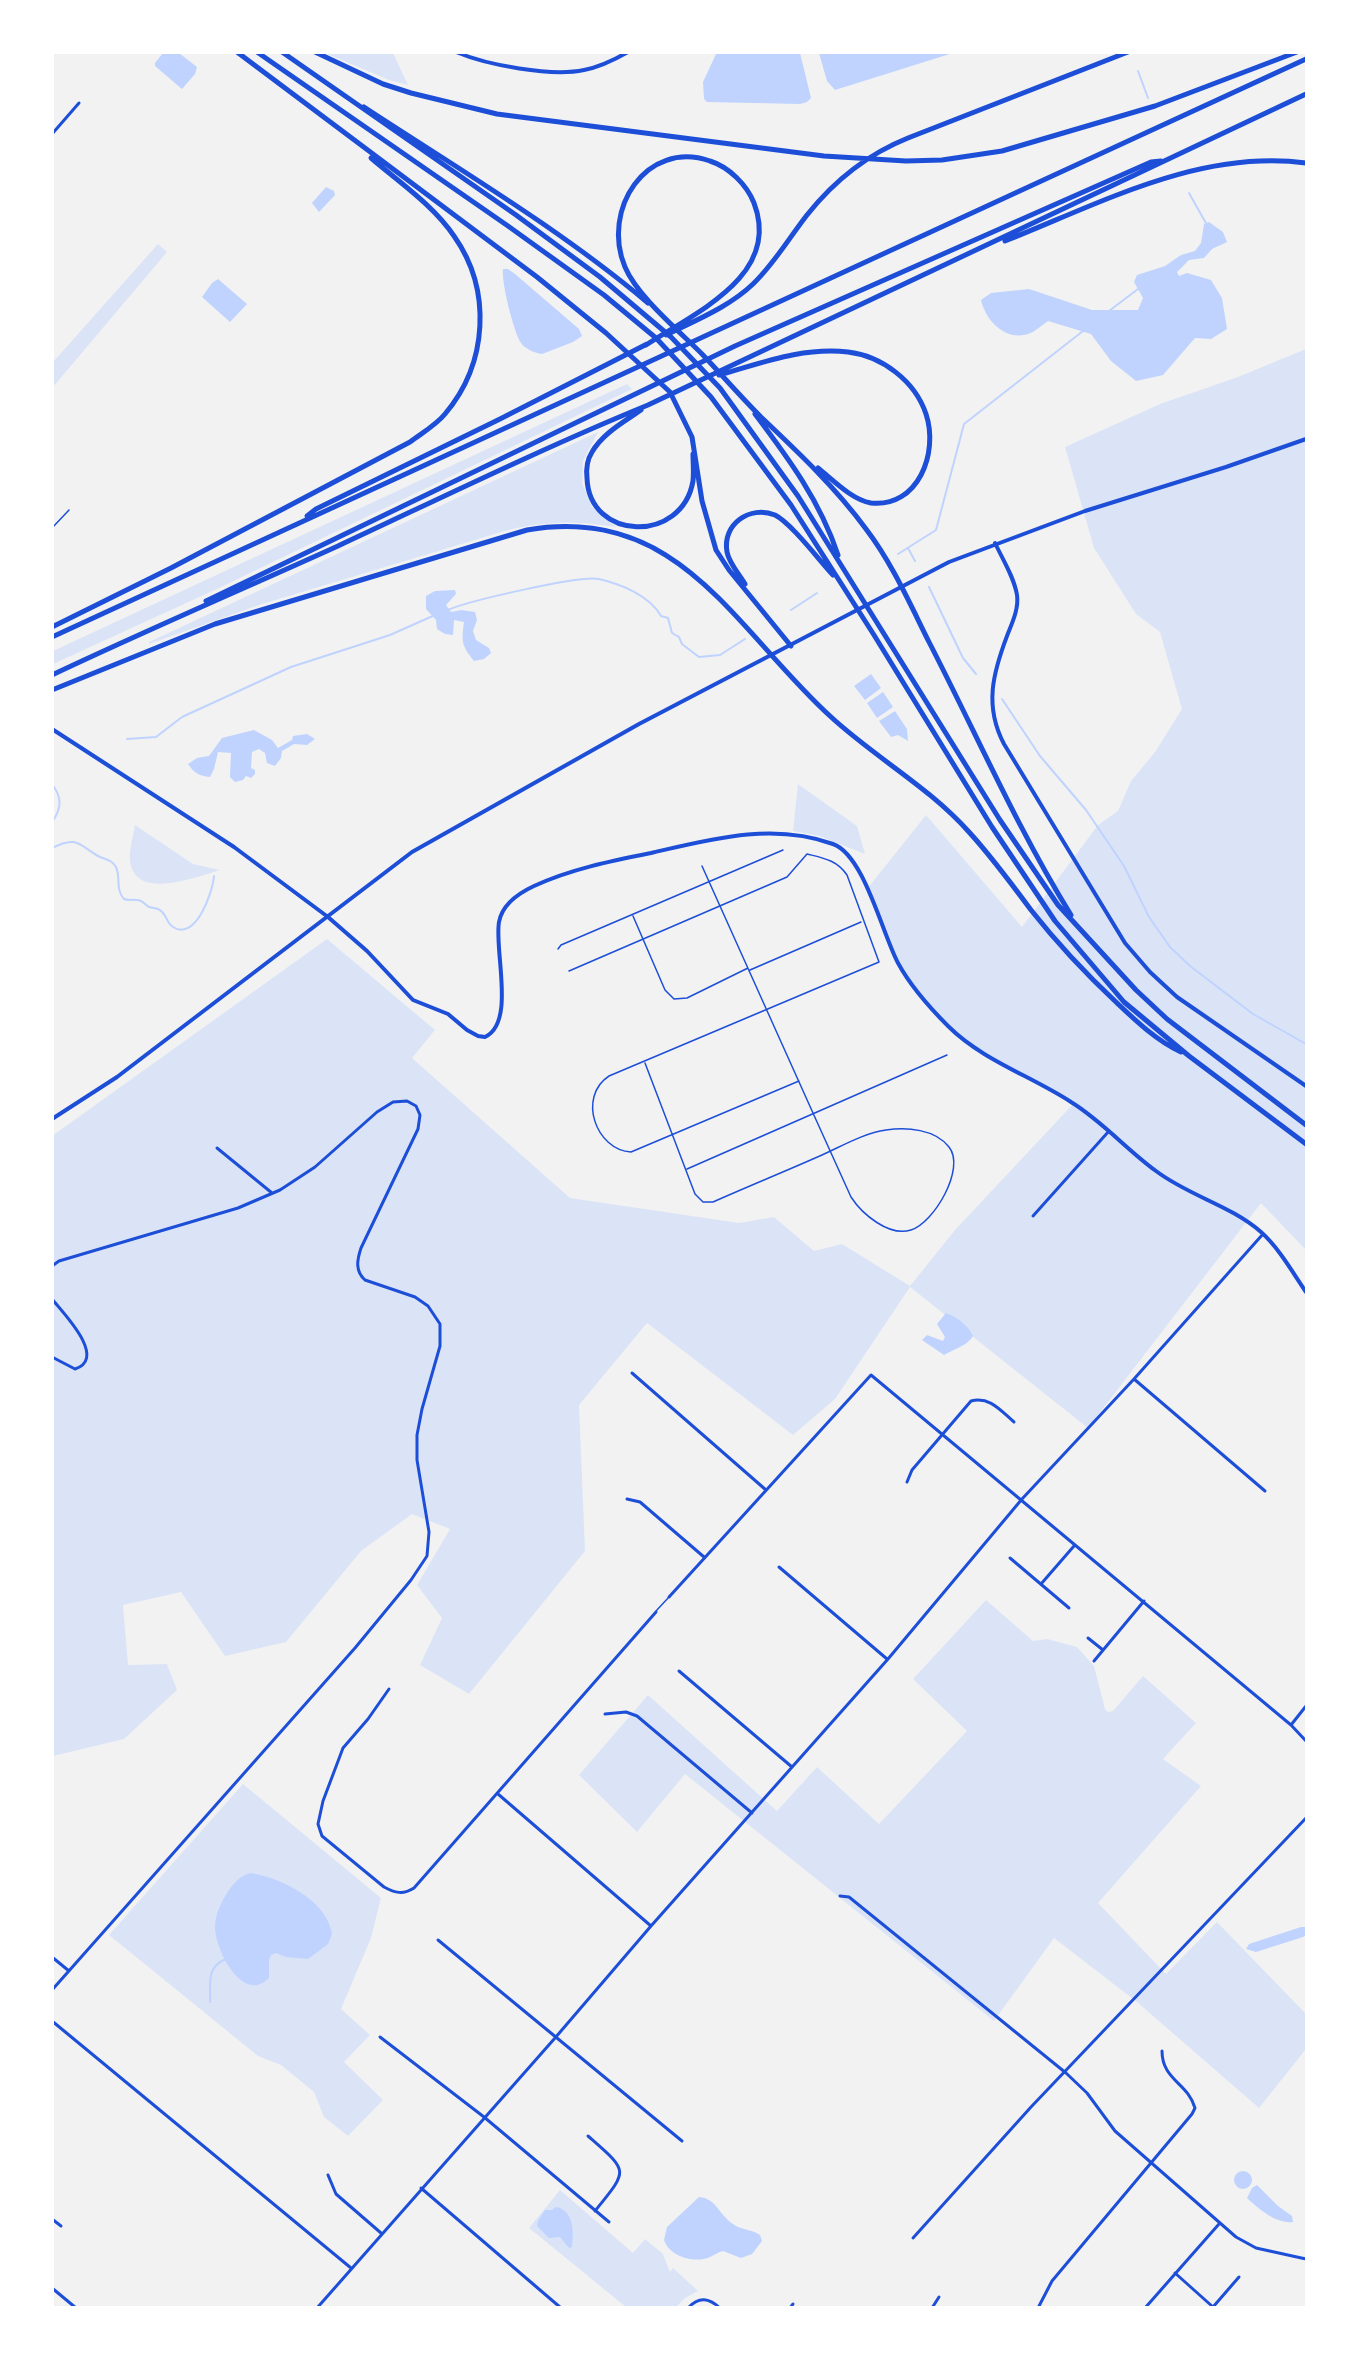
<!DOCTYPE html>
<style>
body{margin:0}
#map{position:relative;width:1359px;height:2360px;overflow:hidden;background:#f2f2f2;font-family:Ubuntu,sans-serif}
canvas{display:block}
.frame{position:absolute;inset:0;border:54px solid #fff;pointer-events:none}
</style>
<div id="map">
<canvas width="1359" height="2360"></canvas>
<div class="frame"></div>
</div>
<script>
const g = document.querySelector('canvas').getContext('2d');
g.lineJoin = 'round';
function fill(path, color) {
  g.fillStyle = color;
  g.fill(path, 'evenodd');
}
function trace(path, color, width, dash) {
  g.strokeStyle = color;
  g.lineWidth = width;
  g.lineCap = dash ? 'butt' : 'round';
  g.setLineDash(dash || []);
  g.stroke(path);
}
const green = new Path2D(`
 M 325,53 L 393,53 L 408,85 L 389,80 Z
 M 158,244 L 167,252 L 53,387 L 53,362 Z
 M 1306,349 L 1306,1250 L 1261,1203 L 1088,1428 L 910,1287 L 835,1399 L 793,1435 L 647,1323 L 579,1405 L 585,1551 L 469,1694 L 420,1665 L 442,1618 L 417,1585 L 450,1529 L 412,1514 L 361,1551 L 286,1642 L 225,1656 L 181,1592 L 123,1605 L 128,1665 L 167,1664 L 177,1690 L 124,1739 L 53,1756 L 52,1136 L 327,939 L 435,1030 L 412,1058 L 570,1198 L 739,1223 L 774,1217 L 814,1251 L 842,1244 L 910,1286 L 955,1230 L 1074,1103 L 966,1041 L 933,1010 L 898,963 L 867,889 L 926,815 L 1022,927 L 1098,825 L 1118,811 L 1131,781 L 1155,752 L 1182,709 L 1160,632 L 1136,614 L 1094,548 L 1065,447 L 1160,404 L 1238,377 Z
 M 627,384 L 632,389 L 219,588 L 53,664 L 53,651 Z
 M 598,432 L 583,461 L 582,483 L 592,507 L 616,527 C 576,521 548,521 508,530 L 259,605 L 149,644 L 149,642 Z
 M 798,784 L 857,826 L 865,854 L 819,836 L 793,831 Z
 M 135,825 L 193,864 L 220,870 C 200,876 146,897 133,871 C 126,858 133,838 135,825 Z
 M 986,1600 L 1033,1641 L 1047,1639 L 1077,1647 L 1094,1666 L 1105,1709 L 1108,1712 L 1113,1711 L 1143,1676 L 1196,1723 L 1163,1759 L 1201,1786 L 1098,1903 L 1166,1974 L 1217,1922 L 1306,2014 L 1306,2049 L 1259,2108 L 1137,2002 L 1054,1938 L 994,2021 L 685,1774 L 637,1832 L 579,1775 L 648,1695 L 777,1811 L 817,1767 L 879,1824 L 967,1731 L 913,1679 Z
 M 243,1784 L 381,1898 L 371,1938 L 341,2009 L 370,2035 L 344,2062 L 383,2100 L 348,2136 L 324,2117 L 314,2092 L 281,2065 L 258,2056 L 109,1935 Z
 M 560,2190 L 633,2253 L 645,2239 L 663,2254 L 670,2272 L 673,2268 L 698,2291 L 685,2298 L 676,2307 L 626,2307 L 529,2228 Z`);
const water = new Path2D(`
 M 717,52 L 800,53 L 811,98 L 807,102 L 800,104 L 707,102 L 704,99 L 703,82 Z
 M 163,53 L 179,53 L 197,67 L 195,74 L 182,89 L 155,66 L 155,63 Z
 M 819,53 L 820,52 L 953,53 L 835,90 L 827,81 Z
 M 326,187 L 334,191 L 335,195 L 319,212 L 312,203 Z
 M 1209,222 L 1223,232 L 1227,242 L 1212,249 L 1204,258 L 1189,260 L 1177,272 L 1179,276 L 1187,273 L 1211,280 L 1222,298 L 1227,329 L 1211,339 L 1195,338 L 1163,375 L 1136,381 L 1111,361 L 1091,334 L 1048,321 C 1042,325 1035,332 1028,334 C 1005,341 986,321 981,300 L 991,293 L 1029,289 L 1092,310 L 1138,310 L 1143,298 L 1134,282 L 1137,275 L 1165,266 L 1181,255 L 1195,251 L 1201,243 L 1204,224 Z
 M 503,269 L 508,269 L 515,274 L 579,329 L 582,336 L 573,342 L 542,354 C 535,353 525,349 521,343 C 514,333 501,282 503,269 Z
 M 218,279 L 247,304 L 230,322 L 202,297 L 212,283 Z
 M 455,590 L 456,594 L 446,605 L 451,612 L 461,610 L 475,612 L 477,620 L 473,631 L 476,640 L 489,648 L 491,653 L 484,659 L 474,661 C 462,646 461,642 464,622 L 454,620 L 453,635 L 445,634 L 437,629 L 436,620 L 426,609 L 426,596 L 435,591 Z
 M 871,674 L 881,688 L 865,700 L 854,686 Z
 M 883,692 L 893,707 L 877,718 L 867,703 Z
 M 895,711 L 907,729 L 908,741 L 898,735 L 891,737 L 879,721 Z
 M 254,730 L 272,740 L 278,748 L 292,740 L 293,736 L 307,734 L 315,739 L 307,745 L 294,744 L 282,751 L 281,758 L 275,766 L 267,763 L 265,753 L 259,749 L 252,752 L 251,768 L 255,770 L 255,774 L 251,778 L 246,776 L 243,780 L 235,782 L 230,777 L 231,753 L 218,752 L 214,769 L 210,777 C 199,776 194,773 188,764 L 197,758 L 209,756 L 222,738 Z
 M 946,1313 C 957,1317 968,1325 973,1336 C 966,1347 955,1348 944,1355 L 922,1340 L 927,1335 L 943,1341 L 945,1337 L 937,1324 Z
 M 251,1873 C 281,1878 327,1900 332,1934 L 328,1944 L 308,1959 L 286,1957 L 276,1953 L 271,1955 L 269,1960 L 269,1978 C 243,2005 215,1950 215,1927 C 215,1915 221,1903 227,1893 C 233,1884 240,1875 251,1873 Z
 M 1301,1927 L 1306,1927 L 1306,1935 L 1303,1937 L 1256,1952 L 1246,1949 L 1249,1944 Z
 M1234 2180a9 9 0 1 1 18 0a9 9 0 1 1-18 0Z
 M 1257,2185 L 1278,2206 L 1292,2216 L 1293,2222 C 1276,2224 1259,2209 1247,2198 L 1252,2188 Z
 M 699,2197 C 716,2198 720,2216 733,2224 C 741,2230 751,2229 760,2235 L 762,2241 L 752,2254 L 741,2258 L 723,2251 C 718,2252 715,2255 710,2257 C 694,2264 669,2256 664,2240 L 667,2227 Z
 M 556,2207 C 574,2210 574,2233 572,2247 L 569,2248 L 560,2237 L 549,2238 L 537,2226 L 538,2221 L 545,2210 L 552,2210 Z`);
const stream = new Path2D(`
 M 1138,71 L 1148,98
 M 1189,193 L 1207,225
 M 1109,311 L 1138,289
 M 908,548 L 915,561
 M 898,554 L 936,530 L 964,424 L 1083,331
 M 929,587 L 963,658 L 976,674
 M 448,610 C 468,601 580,575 599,579 C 621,584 650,596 661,616 L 668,618 L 672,633 L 679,637 L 682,644 L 699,657 L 720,655 L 745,639
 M 791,610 L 817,593
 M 1002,699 L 1040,756 L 1086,810 L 1124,866 L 1149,917 L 1170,947 L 1190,966 L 1253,1014 L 1306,1044
 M 127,739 L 156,737 L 182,717 L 291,667 L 390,635 L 435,615
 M 52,784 C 62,797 62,808 52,822
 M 52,848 C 79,834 80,847 100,857 C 107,860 112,860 116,867 C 121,878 115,889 124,899 C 129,901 132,899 137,900 C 143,900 145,905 149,907 C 152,908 156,908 158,909 C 167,913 166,923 173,927 C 196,942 213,891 214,876
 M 210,2002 C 211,1986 205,1967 226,1959`);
const service = new Path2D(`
 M 52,528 L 69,510
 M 633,916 L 665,990 L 674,999 L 687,998 L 748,968
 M 558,949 L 561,945 L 783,850
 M 750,970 L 861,922
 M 569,971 L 787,877 L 807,854 C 823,858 837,860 847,875 L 879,962 L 609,1076 C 577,1097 596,1150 631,1152 L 799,1081
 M 645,1063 L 695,1194 L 703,1202 L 713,1202 C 749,1186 786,1171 822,1155 C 842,1146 864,1133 886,1130 C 907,1127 935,1129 949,1147 C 966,1168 934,1223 911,1230 C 889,1237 862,1214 851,1197 C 801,1087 752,977 702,866
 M 687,1169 L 947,1055
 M 656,1611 L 669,1597`);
const minor = new Path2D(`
 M 52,134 L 79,103
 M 217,1148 L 272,1193
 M 1033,1216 L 1109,1131
 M 52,1266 L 59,1261 L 238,1208 L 280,1190 L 315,1167 L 377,1112 L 393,1102 L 407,1101 L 416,1106 L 420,1115 L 418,1129 L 361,1248 C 357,1260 355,1271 365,1280 L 415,1297 L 428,1306 L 440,1324 L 440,1346 L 422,1409 L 417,1435 L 417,1460 L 429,1532 L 427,1556 L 411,1580 L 355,1648 L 52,1990
 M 52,1299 C 63,1313 108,1358 75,1369 L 52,1357
 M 632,1373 L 766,1490
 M 1134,1379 L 1265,1491
 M 907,1482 L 912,1470 L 971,1401 C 990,1396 1001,1411 1014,1422
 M 627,1499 L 640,1502 L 704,1557
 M 1010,1558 L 1069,1608
 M 779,1567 L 887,1659
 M 1041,1584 L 1074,1546
 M 669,1597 L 871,1375 L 1291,1725 L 1306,1741
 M 1088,1638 L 1103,1650
 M 1094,1661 L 1144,1601
 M 679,1671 L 792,1767
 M 389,1689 L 368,1719 L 343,1748 L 323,1801 L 318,1824 L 322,1836 L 384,1887 C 395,1893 403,1895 414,1888 L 656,1612
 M 605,1714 L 626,1712 L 637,1716 L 752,1813
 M 1291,1725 L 1306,1706
 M 498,1794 L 651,1926
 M 840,1896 L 849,1897 L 1066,2073 L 1087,2093 L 1115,2131 L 1236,2237 L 1256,2248 L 1306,2259
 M 438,1940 L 682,2141
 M 52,1957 L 69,1971
 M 52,2021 L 351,2268
 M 380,2037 L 484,2117 L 609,2222
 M 588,2136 C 629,2172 629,2169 595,2211
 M 328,2175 L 336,2194 L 381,2233
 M 421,2188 L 561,2308
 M 52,2219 L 61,2226
 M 913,2238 L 1031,2107 L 1306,1818
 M 1175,2273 L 1213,2307
 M 52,2288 L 76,2308
 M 1213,2307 L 1239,2277
 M 317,2308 L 555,2038 L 651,1926 L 888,1659 L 1022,1499 L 1134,1379 L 1263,1234
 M 688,2308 C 699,2296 709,2298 720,2308
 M 790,2308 L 793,2304
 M 932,2308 L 939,2297
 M 1038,2308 L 1052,2281 L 1192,2114 L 1195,2108 C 1188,2083 1162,2080 1162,2051
 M 1145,2308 L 1219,2224`);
const tertiary = new Path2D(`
 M 456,52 C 487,65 551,77 584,70 C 600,67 614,60 628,52
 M 328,917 L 367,951 L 413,1000 L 448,1014 L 467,1030 L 478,1036 L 485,1037 C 516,1023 494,950 499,922 C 502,905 519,893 534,886 C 571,869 611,861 651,853 C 711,839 773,822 833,844 C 864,855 882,933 898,963 C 911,987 929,1007 948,1026 C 982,1060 1031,1076 1071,1102 C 1102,1121 1127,1150 1156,1171 C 1189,1196 1230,1205 1261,1232 C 1279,1248 1293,1273 1306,1292`);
const secondary = new Path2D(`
 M 995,543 C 1003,560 1014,577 1017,595 C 1019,609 1012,623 1007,636 C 993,673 984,706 1004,744 L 1125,943 L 1150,972 L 1177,997 L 1306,1086
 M 52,729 L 234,847 L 328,917
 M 52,1119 L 117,1077 L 412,852 L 639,724 L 949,562 L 1085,511 L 1226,467 L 1306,439`);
const motorway = new Path2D(`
 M 237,52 L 537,277 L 606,333 L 670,392 L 692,437 L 702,501 L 716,550 L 729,570 L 791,646
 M 257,52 L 508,226 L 604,295 L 656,338 L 711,397 L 791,505 L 874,635 L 992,827 L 1055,921 L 1124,1002 L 1189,1056 L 1306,1144
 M 282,52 L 516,215 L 600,277 L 671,337 L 720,388 L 798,496 L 1000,820 L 1058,905 L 1136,990 L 1167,1019 L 1306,1125
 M 315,52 L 383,84 L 411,93 L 497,114 L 824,156 L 906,161 L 942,160 L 1002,151 L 1155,106 L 1297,52
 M 364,107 C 460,170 560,229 648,303
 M 1005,241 C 1101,203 1200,149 1306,163
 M 666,335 C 696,320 729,307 753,284 C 774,264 789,238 807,215 C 834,181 868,154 908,138 L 1128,52
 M 646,345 C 694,313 782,276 754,203 C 747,185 729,167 710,161 C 646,139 601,210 625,267 C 637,296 679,331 702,354 C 722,375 741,397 761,417 C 798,452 836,488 866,529 C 892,563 910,604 929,642 C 976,733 1017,828 1071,915
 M 719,375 C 762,363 802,347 848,352 C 882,356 915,381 926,414 C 939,453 918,508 871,503 C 852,500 833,480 818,468
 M 641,410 C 624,422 603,433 592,452 C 587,460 586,469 587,478 C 589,541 682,544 693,481 C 694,472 693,463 693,454
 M 755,414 C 789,459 820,501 838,555
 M 307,516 L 316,509 L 500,419 L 647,344
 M 745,584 C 739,574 729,563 727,552 C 722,524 750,505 775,515 C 791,523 819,560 833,575
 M 206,601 L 735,346 L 1151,162 L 1161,161
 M 52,627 L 171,568 L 410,442 C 422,433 436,425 445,414 C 488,363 492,290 454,236 C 433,205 399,182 371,158
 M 52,637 L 1306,59
 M 52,675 C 147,630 243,589 338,546 C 441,498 543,448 648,405 L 1306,94
 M 52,690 L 215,624 L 527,530 C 679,504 734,628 830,716 C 874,757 928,786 969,832 C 991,856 1011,883 1031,910 C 1057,943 1086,974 1117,1003 C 1136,1021 1157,1041 1181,1052`);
fill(green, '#dbe4f7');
fill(water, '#bfd3fe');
trace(stream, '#bfd3fe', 2);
trace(service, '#1d4ed8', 1.5);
trace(minor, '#1d4ed8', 3);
trace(tertiary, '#1d4ed8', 4);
trace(secondary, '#1d4ed8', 4);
trace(motorway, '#1d4ed8', 5);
</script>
